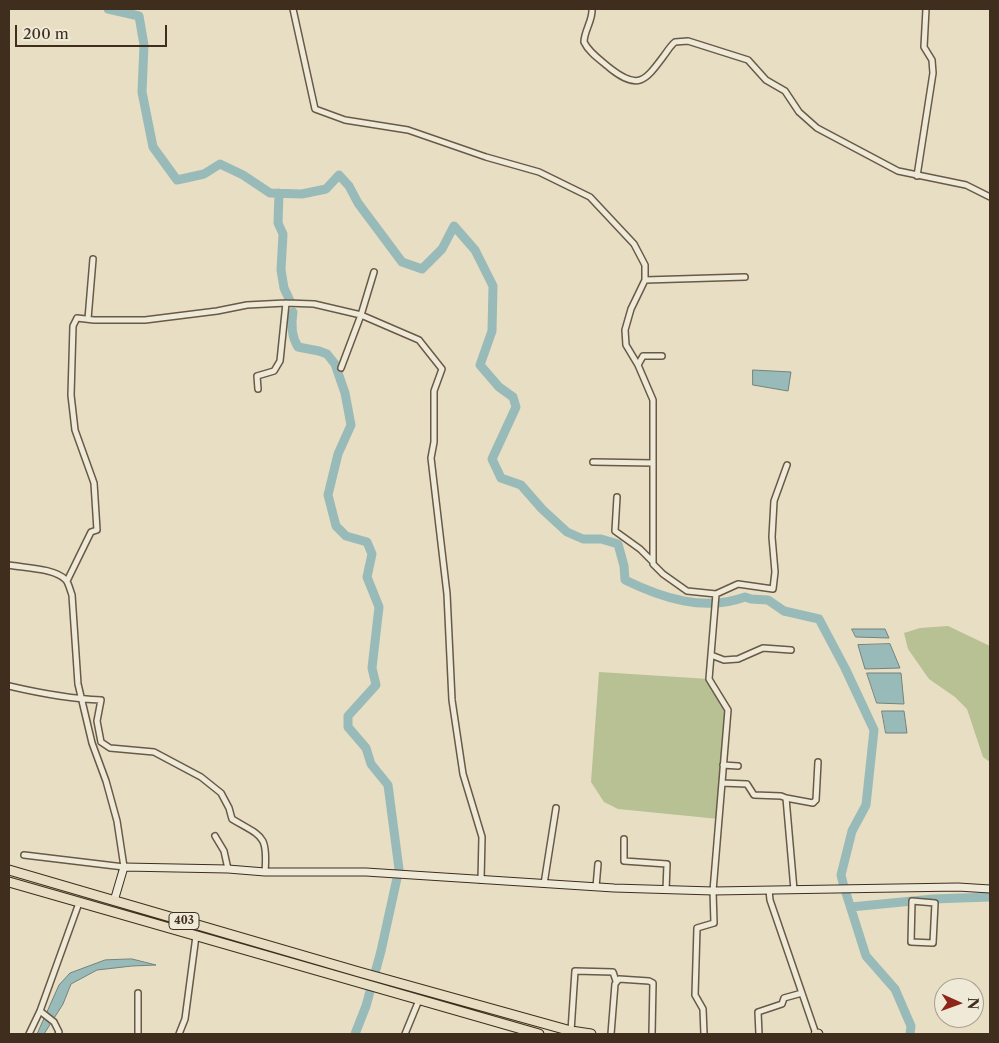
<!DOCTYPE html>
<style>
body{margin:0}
#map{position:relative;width:999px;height:1043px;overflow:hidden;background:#e7dec3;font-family:"Libre Caslon Text",serif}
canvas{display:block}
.frame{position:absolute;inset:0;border:10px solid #3f2d1e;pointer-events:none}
.north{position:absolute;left:934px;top:978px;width:50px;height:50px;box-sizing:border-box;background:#efead8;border:1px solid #a99e8e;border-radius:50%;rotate:92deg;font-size:14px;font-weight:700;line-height:20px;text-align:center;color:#3f2d1e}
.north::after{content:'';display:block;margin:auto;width:18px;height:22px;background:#8f2418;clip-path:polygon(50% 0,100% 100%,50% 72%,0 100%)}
.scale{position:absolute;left:15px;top:25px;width:152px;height:22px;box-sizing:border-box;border:2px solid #3f2d1e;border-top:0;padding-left:6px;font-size:15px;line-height:18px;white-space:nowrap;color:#3f2d1e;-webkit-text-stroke:4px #efead8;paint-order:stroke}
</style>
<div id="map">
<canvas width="999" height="1043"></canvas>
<div class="frame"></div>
<div class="north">N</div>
<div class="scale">200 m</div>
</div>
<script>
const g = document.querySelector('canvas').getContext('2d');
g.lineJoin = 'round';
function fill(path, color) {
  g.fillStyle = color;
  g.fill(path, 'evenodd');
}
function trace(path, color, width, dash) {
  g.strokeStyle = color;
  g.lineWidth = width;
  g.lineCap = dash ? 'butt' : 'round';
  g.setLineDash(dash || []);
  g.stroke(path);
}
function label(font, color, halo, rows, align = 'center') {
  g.font = font + ' "Libre Caslon Text",serif';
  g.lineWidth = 4;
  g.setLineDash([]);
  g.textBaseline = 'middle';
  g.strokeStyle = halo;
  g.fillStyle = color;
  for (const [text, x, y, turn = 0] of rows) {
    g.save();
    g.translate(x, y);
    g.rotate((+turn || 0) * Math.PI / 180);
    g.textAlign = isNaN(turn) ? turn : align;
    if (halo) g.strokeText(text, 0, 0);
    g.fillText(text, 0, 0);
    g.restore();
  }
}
const green = new Path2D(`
 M 948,626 L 990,646 L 990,762 L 983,757 L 967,709 L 955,697 L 929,679 L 908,649 L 904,633 L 920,628 Z
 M 599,672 L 709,679 L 728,710 L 719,819 L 618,809 L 604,802 L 591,782 Z`);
const water = new Path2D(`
 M 753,370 L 791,372 L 788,391 L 753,385 Z
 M 852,629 L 885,629 L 889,638 L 856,637 Z
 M 890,644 L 900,668 L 865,669 L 858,645 Z
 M 867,673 L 901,673 L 904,704 L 877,703 Z
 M 882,711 L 904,711 L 907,733 L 886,733 Z
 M 132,959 L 156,965 L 132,966 L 97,970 L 71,984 L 63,1004 L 44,1034 L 37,1034 L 59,985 L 70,973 L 105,960 Z`);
const river = new Path2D(`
 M 108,9 L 139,16 L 144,45 L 142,92 L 153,147 L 177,180 L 204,174 L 220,164 L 243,175 L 270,193 L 302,194 L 326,189 L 339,175 L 349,186 L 358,203 L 402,262 L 422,269 L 442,249 L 454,226 L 475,250 L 493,286 L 492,331 L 480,365 L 499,387 L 513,397 L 516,407 L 492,459 L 501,478 L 521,485 L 542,509 L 567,532 L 583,539 L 601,539 L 618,544 L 624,566 L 625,580 C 662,598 704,612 745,597 L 751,599 L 768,600 L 784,611 L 819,619 L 845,668 L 874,730 L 866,805 L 852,831 L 841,875 L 844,887
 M 279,193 L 278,223 L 283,234 L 281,270 L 284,288 L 290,301
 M 293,312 C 291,324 291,336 298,347 L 319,351 L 327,354 L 335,364 L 345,393 L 351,425 L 338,454 L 328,495 L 336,526 L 346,536 L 367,542 L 372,554 L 367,577 L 379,607 L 372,668 L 376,685 L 348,716 L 348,727 L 366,748 L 371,764 L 388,785 L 399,869 L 381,951 L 366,1006 L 355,1034
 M 846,893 L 866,956 L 895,989 L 911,1026 L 910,1034
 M 851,907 L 933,899 L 990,897`);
const street = new Path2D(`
 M 293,9 L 315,109 L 345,120 L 408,130 L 486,157 L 539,172 L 590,197 L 634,244 L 645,265 L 645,280 L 631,309 L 625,330 L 626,345 L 638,365
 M 592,9 C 593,20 584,31 584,42 C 589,53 602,61 611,69 C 638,90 645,81 663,57 C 667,52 670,46 675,42 L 688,41 L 748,60 L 766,80 L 785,91 L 799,112 L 817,128 L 898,171 L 966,185 L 990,197
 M 917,176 L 933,73 L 932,60 L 924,47 L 926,9
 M 645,280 L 745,277
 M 88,319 L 93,259
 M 662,356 L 643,356 L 638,365 L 653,400 L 653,564 L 663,574 L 687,591 L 716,594
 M 341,368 L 361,315 L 374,272
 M 258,389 L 257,376 L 274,371 L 280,361 L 286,303
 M 593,462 L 653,463
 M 617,497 L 615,531 L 640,549 L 653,562
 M 9,565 C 24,568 55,568 66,580 C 69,584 70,590 72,595 L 78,684 L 92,743 L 106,781 L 117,821 L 124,867 L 24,855
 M 67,581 L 91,532 L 97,530 L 94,483 L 75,430 L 71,395 L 73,326 L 77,318 L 94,320 L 145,320 L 217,311 L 247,305 L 286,303 L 314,304 L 361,315 L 419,340 L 442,369 L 434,391 L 434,442 L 431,458 L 447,594 L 452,700 L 463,774 L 482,837 L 481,880
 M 711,655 L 724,660 L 738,659 L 763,648 L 791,650
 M 9,686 C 39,693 70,699 101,700 L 97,721 L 101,742 L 110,748 L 154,752 L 201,777 L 221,793 L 229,808 L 232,819 C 262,837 268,834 265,872
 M 723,765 L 738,766
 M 722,783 L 747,784 L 754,795 L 781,796 L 786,798 L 794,890
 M 786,798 L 813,803 L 816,800 L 818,762
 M 215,836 L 224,851 L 228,869
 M 624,839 L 624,861 L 667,864 L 666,890
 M 544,884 L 556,808
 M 596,887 L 598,864
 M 769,890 L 770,900 L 816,1034
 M 912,901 L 935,903 L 933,943 L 911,942 Z
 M 40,1011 L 54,1022 L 59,1032 L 58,1034
 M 571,1031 L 575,971 L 613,972 L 616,981
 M 29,1034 L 40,1011 L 79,903
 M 138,1034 L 138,993
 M 179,1034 L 185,1019 L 196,936
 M 405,1034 L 419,1000
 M 611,1034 L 615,984 L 619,979 L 649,981 L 653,983 L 652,1034
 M 704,1034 L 703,1009 L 695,995 L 697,928 L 714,923 L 713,891 L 728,710 L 709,679 L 716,594 L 738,584 L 773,589 L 775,572 L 772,537 L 774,501 L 787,465
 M 759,1034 L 758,1012 L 782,1004 L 784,998 L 802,993`);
const secondary = new Path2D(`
 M 114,901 L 124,867 L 228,869 L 265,872 L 366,872 L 614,888 L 713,891 L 958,887 L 990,889`);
const highway = new Path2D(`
 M 9,870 L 359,972 L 571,1031 L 591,1034
 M 9,882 L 539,1034
 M 816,1034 L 818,1034`);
const shields = [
 [184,921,30]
];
const shieldNames = [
 ["403",184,921]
];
fill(green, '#b7c193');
fill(water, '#98bbb9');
trace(water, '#74827b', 1);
trace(river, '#98bbb9', 9);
trace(street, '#695947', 8);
trace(secondary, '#3f2d1e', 9);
trace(highway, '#3f2d1e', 11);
trace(street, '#efead8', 5);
trace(secondary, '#efead8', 7);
trace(highway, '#e7dec3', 9);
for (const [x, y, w] of shields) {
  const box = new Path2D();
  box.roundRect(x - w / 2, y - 8.5, w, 17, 4);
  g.fillStyle = '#efead8';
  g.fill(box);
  trace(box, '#3f2d1e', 1);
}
label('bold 11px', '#3f2d1e', null, shieldNames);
</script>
